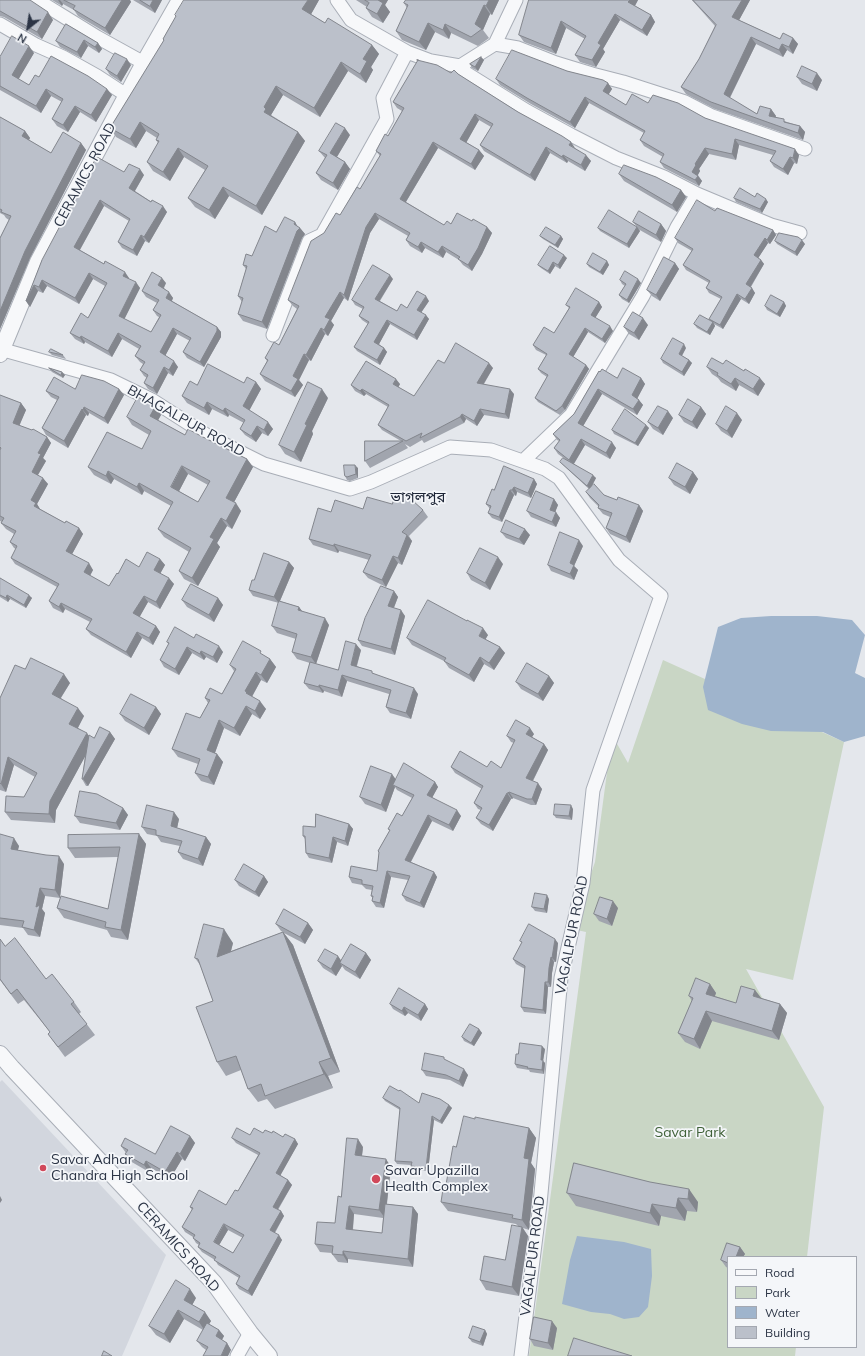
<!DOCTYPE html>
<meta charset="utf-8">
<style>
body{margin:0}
#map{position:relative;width:865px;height:1356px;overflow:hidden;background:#e4e7ec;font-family:Mulish,sans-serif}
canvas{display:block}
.legend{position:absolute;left:727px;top:1256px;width:130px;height:92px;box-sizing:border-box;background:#f4f6f9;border:1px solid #a4a8b1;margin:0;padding:5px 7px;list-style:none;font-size:12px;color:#2b3445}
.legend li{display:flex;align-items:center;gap:8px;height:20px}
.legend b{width:20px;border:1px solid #a4a8b1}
.north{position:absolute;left:8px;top:8px;width:40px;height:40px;-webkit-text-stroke:3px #f4f6f9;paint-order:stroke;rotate:210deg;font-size:11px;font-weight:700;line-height:16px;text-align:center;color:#2b3445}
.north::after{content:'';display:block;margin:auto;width:14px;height:18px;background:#2b3445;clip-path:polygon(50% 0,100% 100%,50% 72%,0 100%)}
</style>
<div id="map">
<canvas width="865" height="1356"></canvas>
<ul class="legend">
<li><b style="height:5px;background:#f7f8fa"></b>Road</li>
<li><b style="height:11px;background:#c9d6c5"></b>Park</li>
<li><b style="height:11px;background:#9fb4cc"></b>Water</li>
<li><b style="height:11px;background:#bbc0ca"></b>Building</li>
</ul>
<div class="north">N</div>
</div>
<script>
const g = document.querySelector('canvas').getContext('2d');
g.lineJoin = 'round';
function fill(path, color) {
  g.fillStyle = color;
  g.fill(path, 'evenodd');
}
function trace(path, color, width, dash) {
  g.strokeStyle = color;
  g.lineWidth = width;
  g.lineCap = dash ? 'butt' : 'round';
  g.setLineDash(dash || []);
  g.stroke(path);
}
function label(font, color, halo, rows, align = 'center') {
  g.font = font + ' Mulish,"Noto Sans Bengali",sans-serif';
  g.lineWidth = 3.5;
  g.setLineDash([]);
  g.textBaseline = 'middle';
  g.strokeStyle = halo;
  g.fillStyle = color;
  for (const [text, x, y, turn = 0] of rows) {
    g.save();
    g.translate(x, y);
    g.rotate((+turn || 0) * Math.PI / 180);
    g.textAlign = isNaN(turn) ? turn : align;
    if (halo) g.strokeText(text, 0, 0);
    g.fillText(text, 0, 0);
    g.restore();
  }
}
const built = new Path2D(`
 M 2,1080 L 166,1255 L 122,1356 L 0,1356 L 0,1082 Z`);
const green = new Path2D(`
 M 663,660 L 844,742 L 793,980 L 746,969 L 824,1107 L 807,1257 L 728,1257 L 728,1347 L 796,1347 L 795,1356 L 529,1356 L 586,932 L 572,929 L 595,862 L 612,735 L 628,763 Z`);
const water = new Path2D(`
 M 771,616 L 817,616 L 852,620 L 865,635 L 855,673 L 865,678 L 865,736 L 844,742 L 823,732 L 771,731 L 742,724 L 708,710 L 703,687 L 718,627 L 741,618 Z
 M 577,1236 L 624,1242 L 651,1249 L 652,1276 L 648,1307 L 639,1317 L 624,1319 L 610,1314 L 591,1312 L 562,1304 L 570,1260 Z`);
const minor = new Path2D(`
 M 37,0 L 97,37 L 144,63
 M 337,0 L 351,20 L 407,52 L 431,61 L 460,66 L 466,73 L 527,111 L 571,135 L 616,158 L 664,177 L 697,194
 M 0,24 L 36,45 L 63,57 L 97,76 L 120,91 L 129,93
 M 495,44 L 516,0
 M 460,66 L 495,44 L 518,48 L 556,63 L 592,74 L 623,82 L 685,102 L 712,116 L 805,149
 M 273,335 L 309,241 L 322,235 L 387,119 L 383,98 L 407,52
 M 0,349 L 111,380 L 152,400 L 208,436 L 264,464 L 350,489 L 371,482 L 450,447 L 491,450 L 545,469 L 559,478 L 619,560 L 661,596 L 593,790 L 583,883 L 561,978 L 540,1204 L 521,1356
 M 523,461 L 571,415 L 643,296 L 677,227 L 697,194 L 771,225 L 800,233
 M 237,1356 L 250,1333`);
const tertiary = new Path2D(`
 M 0,354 L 38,262 L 144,63 L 180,0
 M 0,1054 L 12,1068 L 214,1283 L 250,1333 L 269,1356`);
const wall = new Path2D(`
 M 0,0 L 53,20 L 42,39 L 4,17 L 0,16 Z
 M 52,0 L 130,0 L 131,2 L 110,35 L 78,16 L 74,10 L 63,4 L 62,6 Z
 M 133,0 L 162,0 L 155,13 Z
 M 319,0 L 311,14 L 325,23 L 372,45 L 379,54 L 371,67 L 373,70 L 366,83 L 348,71 L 320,117 L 283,95 L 271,115 L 298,132 L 305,141 L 262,215 L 229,196 L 215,219 L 195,207 L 188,198 L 205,170 L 184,157 L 170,181 L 153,171 L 147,162 L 158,143 L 156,140 L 157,138 L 146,131 L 136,148 L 116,137 L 110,128 L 164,41 L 163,39 L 176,17 L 175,15 Z
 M 356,0 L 388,0 L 385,5 L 390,12 L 383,23 L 372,17 L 366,8 L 367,7 Z
 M 406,0 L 499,0 L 492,15 L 490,14 L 483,30 L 489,38 L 478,46 L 451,33 L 449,39 L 435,32 L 426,50 L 402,40 L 396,31 L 407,8 L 404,3 Z
 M 529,0 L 638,0 L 635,6 L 651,15 L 655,22 L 647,36 L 620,20 L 603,49 L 605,52 L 596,67 L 580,62 L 575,55 L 585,39 L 566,28 L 556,54 L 524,42 L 519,35 Z
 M 692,0 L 750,0 L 739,20 L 780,39 L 793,38 L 798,44 L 793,54 L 787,50 L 783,57 L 756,44 L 730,98 L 757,114 L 771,109 L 776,116 L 775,117 L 787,122 L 800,126 L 805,132 L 803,140 L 715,109 L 686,94 L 681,87 L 699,59 L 715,26 Z
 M 66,24 L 98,43 L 102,49 L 99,53 L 88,46 L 81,58 L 60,47 L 56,41 Z
 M 34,53 L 18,79 L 29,85 L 39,77 L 107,89 L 112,95 L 96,122 L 80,112 L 68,132 L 57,126 L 52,119 L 62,102 L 51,96 L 41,113 L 0,90 L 0,57 Z
 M 481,57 L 484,60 L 478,71 L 472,68 L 470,64 Z
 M 417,60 L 451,73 L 458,74 L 575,148 L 591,161 L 585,171 L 568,161 L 567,163 L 550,153 L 535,181 L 484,151 L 480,145 L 491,127 L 479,120 L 466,142 L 479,150 L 484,156 L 475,170 L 438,148 L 406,202 L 444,225 L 472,221 L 487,227 L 492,233 L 482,254 L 472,271 L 463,265 L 459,260 L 446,252 L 443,258 L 425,248 L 422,253 L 410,246 L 406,240 L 408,236 L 379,219 L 370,233 L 348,301 L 344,298 L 331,321 L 334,325 L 328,336 L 325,334 L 311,361 L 309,360 L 299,380 L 303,385 L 295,397 L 265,381 L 260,374 L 267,361 L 265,358 L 279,345 L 297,309 L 293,306 L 288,300 L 324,233 L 340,215 L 360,189 L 380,156 L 376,151 L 388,136 L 402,111 L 397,108 L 393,102 L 418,61 Z
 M 131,65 L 121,82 L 110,75 L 106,69 Z
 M 567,71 L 608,83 L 612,89 L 608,95 L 626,105 L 648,103 L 705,118 L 799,155 L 797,164 L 794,163 L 788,175 L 774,167 L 770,161 L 773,155 L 739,145 L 736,160 L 709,154 L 699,169 L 700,171 L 698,175 L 702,181 L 699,186 L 664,168 L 660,162 L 663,157 L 644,146 L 640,140 L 644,133 L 589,103 L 575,128 L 531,104 L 500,85 L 496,79 Z
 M 797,77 L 822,80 L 817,91 L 802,84 Z
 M 0,117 L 25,131 L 30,138 L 29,140 L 51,153 L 81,143 L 86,150 L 30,258 L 0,329 L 0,238 L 9,220 L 6,218 L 4,215 L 0,213 Z
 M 350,135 L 337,157 L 345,162 L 350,169 L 338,190 L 321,180 L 316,173 L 325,158 L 319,151 Z
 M 124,172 L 144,175 L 135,191 L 167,212 L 149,243 L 145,241 L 137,256 L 122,248 L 118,242 L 129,221 L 104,206 L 80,250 L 129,278 L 129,279 L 140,288 L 124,319 L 151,332 L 159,317 L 157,316 L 153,310 L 157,303 L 146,297 L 142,291 L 166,283 L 164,288 L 173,298 L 172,301 L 217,327 L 221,332 L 221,337 L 204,367 L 187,358 L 183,352 L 190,341 L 177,334 L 165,356 L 178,367 L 173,376 L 168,373 L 157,394 L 148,389 L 144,383 L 147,378 L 144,376 L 140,370 L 143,364 L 140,362 L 135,356 L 139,349 L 122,339 L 112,357 L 85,342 L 84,344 L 75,339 L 70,333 L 88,318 L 105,286 L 93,279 L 79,304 L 47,286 L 43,293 L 38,291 L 30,307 L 26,301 L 42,260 Z
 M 619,174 L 681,190 L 686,197 L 677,212 L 624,181 Z
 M 734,198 L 768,202 L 762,213 L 736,202 Z
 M 715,211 L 773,230 L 776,235 L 770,244 L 768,243 L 758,258 L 761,260 L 764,264 L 751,287 L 755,293 L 749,304 L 741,299 L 723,329 L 714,324 L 715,326 L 710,335 L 697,328 L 694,324 L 712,322 L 709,319 L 721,299 L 709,293 L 706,288 L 709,283 L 686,270 L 683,265 L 692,251 L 678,243 L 675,238 Z
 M 295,222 L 297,226 L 300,228 L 305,234 L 302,238 L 267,329 L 243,321 L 238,314 L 242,302 L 238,296 L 246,269 L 243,265 Z
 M 633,222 L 661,224 L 666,231 L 661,242 L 638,229 L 640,231 L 629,248 L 600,231 L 598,228 L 637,227 Z
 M 540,236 L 561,236 L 563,239 L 558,248 L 543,239 Z
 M 775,241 L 805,244 L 797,256 L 777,244 Z
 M 567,258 L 560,269 L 555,266 L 550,274 L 541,268 L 538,265 Z
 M 607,261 L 609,265 L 603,275 L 589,267 L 587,264 Z
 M 675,263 L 679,269 L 660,301 L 652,296 L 647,290 Z
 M 393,279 L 380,301 L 397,311 L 429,301 L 421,313 L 429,319 L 417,340 L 390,324 L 379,344 L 384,348 L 387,352 L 380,365 L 357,351 L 354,347 L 368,324 L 362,320 L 359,316 L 363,309 L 355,305 L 352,300 Z
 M 620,280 L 641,283 L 629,303 L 622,299 L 619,295 L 625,286 L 622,284 Z
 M 599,302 L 602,307 L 595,318 L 613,331 L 605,343 L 588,332 L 573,357 L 586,365 L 589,369 L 565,410 L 560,415 L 538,402 L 535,398 L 547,377 L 541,373 L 538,369 L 546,355 L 536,350 L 533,345 L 554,333 L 569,308 L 566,305 Z
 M 784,302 L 786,306 L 780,317 L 767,310 L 765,306 Z
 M 648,325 L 639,340 L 629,334 L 624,327 Z
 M 686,348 L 682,356 L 689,360 L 692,363 L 684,376 L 663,363 L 661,359 Z
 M 49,352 L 63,355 L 66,359 L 52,355 Z
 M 444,363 L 493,368 L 484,384 L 514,394 L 509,419 L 484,415 L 477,426 L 466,419 L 464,423 L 424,443 L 422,440 L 410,447 L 405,444 L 408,448 L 370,468 L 365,461 L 401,441 L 382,430 L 378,425 L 388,407 L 366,394 L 364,396 L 355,391 L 351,385 L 400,384 L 398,387 L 414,396 Z
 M 723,364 L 744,371 L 765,384 L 758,396 L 739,385 L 736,391 L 721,382 L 718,378 L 712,374 L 707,367 Z
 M 49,368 L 62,372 L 65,375 L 63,378 L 52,372 Z
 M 599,371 L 617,378 L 641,378 L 645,384 L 637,398 L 643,405 L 637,415 L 602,394 L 583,426 L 616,448 L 610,459 L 585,445 L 574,464 L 596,478 L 591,488 L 604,495 L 617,500 L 639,505 L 643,511 L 630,543 L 610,534 L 606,528 L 610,517 L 603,514 L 598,508 L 599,507 L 590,498 L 586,492 L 589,489 L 563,465 L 560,462 L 565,459 L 558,454 L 554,448 L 559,441 L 557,440 L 553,434 L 574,414 Z
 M 256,382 L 261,389 L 249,410 L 273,429 L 268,436 L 262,433 L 256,442 L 245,435 L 240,429 L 244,423 L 229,415 L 228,417 L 212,409 L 209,415 L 187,403 L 182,396 L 197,385 Z
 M 75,389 L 119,389 L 124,395 L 108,424 L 89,413 L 88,416 L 86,415 L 68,448 L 46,435 L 42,428 L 57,400 L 51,397 L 46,391 Z
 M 0,395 L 21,403 L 26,410 L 19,425 L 47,437 L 51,443 L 43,458 L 46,461 L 38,475 L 48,484 L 37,504 L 40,509 L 65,523 L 79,528 L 83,534 L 72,554 L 93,570 L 90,576 L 109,586 L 118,574 L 139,567 L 160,559 L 165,565 L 160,573 L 174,584 L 160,609 L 148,602 L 139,617 L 156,626 L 160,632 L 153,645 L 142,638 L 131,658 L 91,635 L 86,629 L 90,622 L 65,609 L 63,613 L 53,608 L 49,601 L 57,587 L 15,564 L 11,558 L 16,549 L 14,548 L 10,542 L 14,534 L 6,529 L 1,523 L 2,522 L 0,521 Z
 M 328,398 L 312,431 L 313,434 L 301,462 L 285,454 L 279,445 Z
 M 155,407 L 161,415 L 158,420 L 185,435 L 199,435 L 247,459 L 253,467 L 234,502 L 241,511 L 232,529 L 227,526 L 217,543 L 220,547 L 198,586 L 184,579 L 179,571 L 189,552 L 164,537 L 158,529 L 171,506 L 144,491 L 142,495 L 114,479 L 111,484 L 94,475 L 88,467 L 142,449 L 149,435 L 132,425 L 127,417 ZM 188,474 L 208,485 L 198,502 L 179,491 Z
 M 701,407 L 706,414 L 697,429 L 684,422 L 679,415 Z
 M 673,418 L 663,435 L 653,429 L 648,422 Z
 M 742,420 L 732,438 L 721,431 L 716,424 Z
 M 646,425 L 649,428 L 638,446 L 614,434 L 612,430 Z
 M 358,468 L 358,478 L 350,481 L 347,480 L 345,476 Z
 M 693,472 L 698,479 L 690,494 L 674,485 L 669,478 Z
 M 534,479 L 537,484 L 531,498 L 517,492 L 516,496 L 514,495 L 502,522 L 492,518 L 488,513 L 490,509 L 486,504 L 494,490 Z
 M 554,499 L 558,505 L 555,512 L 560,518 L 556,527 L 531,517 L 527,511 Z
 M 392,504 L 423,510 L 428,517 L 409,536 L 412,541 L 402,565 L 398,563 L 386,587 L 368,578 L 363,572 L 369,560 L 339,551 L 338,553 L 313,545 L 309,539 L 331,512 L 363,509 Z
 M 501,532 L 530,535 L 524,545 L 506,538 Z
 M 583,546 L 574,566 L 578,570 L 574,580 L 551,571 L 548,565 Z
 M 289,562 L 294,568 L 280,601 L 299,607 L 302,611 L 329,625 L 316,664 L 338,670 L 361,650 L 357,666 L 418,694 L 411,719 L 390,713 L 386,707 L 389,694 L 347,681 L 342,697 L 324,691 L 323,693 L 309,689 L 304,683 L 310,663 L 297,659 L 292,652 L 296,639 L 277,633 L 272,626 L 279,603 L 253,596 L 249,590 L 254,580 Z
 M 503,564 L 490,590 L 471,580 L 467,573 Z
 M 0,578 L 32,598 L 26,608 L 10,599 L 8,602 L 0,597 Z
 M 394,591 L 398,597 L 394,608 L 405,616 L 395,655 L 362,646 L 358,640 Z
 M 218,598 L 223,605 L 214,622 L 187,607 L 182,600 Z
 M 488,635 L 485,639 L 500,647 L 505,653 L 494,670 L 484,664 L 474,682 L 449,668 L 444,661 L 412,645 L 407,638 Z
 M 194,638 L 223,652 L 217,663 L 206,657 L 204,660 L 192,653 L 179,675 L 164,667 L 160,660 L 169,645 L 167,642 Z
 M 265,656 L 270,659 L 276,667 L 267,683 L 261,680 L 252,697 L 266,709 L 260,719 L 252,714 L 240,736 L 224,728 L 215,753 L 217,754 L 223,762 L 214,785 L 201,781 L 195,773 L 198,764 L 178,757 L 172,749 L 200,718 L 208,703 L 205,698 L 222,694 L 234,671 L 230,665 Z
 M 25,669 L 70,683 L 61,698 L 84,716 L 78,728 L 89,736 L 94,738 L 110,732 L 115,739 L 88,786 L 86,786 L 82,779 L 85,756 L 56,810 L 55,823 L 11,820 L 5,812 L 24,797 L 35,777 L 14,765 L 6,792 L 0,790 L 0,698 Z
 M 549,676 L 554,683 L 543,701 L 521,689 L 516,682 Z
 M 156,707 L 161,714 L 149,735 L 125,721 L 120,714 Z
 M 534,734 L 532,737 L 544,744 L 548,750 L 533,781 L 542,789 L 536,805 L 531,805 L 513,798 L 512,799 L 511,799 L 493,831 L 481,824 L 476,818 L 481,810 L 478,809 L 474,803 L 482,789 L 455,773 L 451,767 L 501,768 L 514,743 L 511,742 L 507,736 Z
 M 396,779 L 435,782 L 438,787 L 432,797 L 461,816 L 453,831 L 432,821 L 411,862 L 434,872 L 437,877 L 424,908 L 406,901 L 402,895 L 408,880 L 391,877 L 384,908 L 376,907 L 372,901 L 373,898 L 371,896 L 372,890 L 366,889 L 362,885 L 352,883 L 349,877 L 377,871 L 379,853 L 378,851 L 390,830 L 388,829 L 402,816 L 412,798 L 397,790 L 395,787 L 386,812 L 365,804 L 360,797 Z
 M 123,808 L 128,815 L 120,830 L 80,823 L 75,816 Z
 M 573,809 L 572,820 L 556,818 L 554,815 Z
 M 179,819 L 177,828 L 206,837 L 211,844 L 203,866 L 183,859 L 178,852 L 180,846 L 161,842 L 157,836 L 147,834 L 142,827 Z
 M 349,824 L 353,829 L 348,846 L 337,842 L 332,863 L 309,858 L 306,853 L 305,839 L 303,836 L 315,827 Z
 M 0,834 L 19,846 L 18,850 L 64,864 L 60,897 L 108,909 L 118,857 L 75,858 L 68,848 L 139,834 L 146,844 L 128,940 L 111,937 L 107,930 L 64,918 L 57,908 L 60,898 L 45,896 L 42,909 L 45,913 L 40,937 L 28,935 L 23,928 L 0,925 Z
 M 264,876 L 268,882 L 259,897 L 239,886 L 235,880 Z
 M 549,899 L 547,913 L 535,911 L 532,907 Z
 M 618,908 L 612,926 L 599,921 L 594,914 Z
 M 308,923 L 313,930 L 305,944 L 284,933 L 293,945 L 340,1072 L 328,1076 L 333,1088 L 275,1109 L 267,1099 L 258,1102 L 248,1089 L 241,1070 L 226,1076 L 217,1062 L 213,1001 L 200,965 L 195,958 L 233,943 L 231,951 L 283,932 L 281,931 L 276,924 Z
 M 0,939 L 5,946 L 74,1002 L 81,1012 L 79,1014 L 95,1035 L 65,1057 L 48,1034 L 50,1032 L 24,1000 L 18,1004 L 0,980 Z
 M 520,941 L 558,943 L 556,962 L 554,962 L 552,973 L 551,987 L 548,987 L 546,1014 L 524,1012 L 521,1007 L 525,969 L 516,964 L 513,959 L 522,943 Z
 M 366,953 L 371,960 L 360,979 L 345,970 L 342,966 L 336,976 L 323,968 L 318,961 L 341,961 Z
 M 710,984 L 716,993 L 715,996 L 736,1003 L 761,998 L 780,1004 L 787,1013 L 779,1040 L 712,1021 L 700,1049 L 685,1042 L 678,1033 L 692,1001 L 689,996 Z
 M 390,1004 L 425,1004 L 428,1009 L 421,1021 L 408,1013 L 405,1016 L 393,1009 Z
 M 479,1029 L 482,1033 L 474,1046 L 464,1041 L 462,1037 Z
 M 545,1049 L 543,1061 L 545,1063 L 544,1074 L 530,1072 L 529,1070 L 517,1068 L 515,1064 Z
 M 446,1060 L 468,1075 L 463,1087 L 450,1080 L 426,1076 L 422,1070 Z
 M 383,1098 L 419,1103 L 449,1105 L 452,1108 L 442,1124 L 434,1120 L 428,1171 L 414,1170 L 411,1165 L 397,1164 L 395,1161 L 400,1110 L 385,1101 Z
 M 475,1119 L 529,1128 L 536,1138 L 531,1163 L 535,1169 L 529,1230 L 523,1228 L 528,1236 L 519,1296 L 486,1290 L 480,1280 L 505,1260 L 518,1226 L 516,1224 L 448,1211 L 441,1202 L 445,1190 L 456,1147 Z
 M 263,1133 L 272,1133 L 283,1137 L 295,1139 L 298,1144 L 280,1175 L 288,1180 L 292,1185 L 278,1210 L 281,1211 L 284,1216 L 275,1233 L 282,1240 L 252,1296 L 239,1289 L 236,1284 L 239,1278 L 218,1265 L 215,1260 L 202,1252 L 198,1247 L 199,1245 L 196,1243 L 193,1238 L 193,1237 L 185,1232 L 182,1227 L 192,1210 L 190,1207 L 226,1205 L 238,1191 L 258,1155 L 236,1143 L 232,1138 L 250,1135 ZM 228,1230 L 243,1238 L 233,1253 L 219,1245 Z
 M 190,1136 L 195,1143 L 185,1161 L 182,1159 L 170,1179 L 151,1168 L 149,1172 L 130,1161 L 125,1154 L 126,1153 L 121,1146 L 155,1154 Z
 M 363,1147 L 362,1156 L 391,1167 L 387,1204 L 413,1207 L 418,1214 L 413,1267 L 348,1259 L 348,1263 L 338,1262 L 332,1254 L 332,1253 L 320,1252 L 315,1244 L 335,1223 L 341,1197 ZM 354,1214 L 383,1218 L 382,1233 L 353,1230 Z
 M 574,1163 L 698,1202 L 697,1212 L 687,1211 L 685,1221 L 661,1216 L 659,1226 L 576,1206 L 567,1193 Z
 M 727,1243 L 740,1247 L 745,1254 L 743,1257 L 728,1257 L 728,1268 L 726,1267 L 721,1260 Z
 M 196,1298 L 192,1305 L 211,1321 L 209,1324 L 219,1330 L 224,1336 L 222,1340 L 227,1343 L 231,1350 L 206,1350 L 202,1347 L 197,1341 L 203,1330 L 184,1319 L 170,1343 L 156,1335 L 149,1326 Z
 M 557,1328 L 553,1350 L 534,1346 L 530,1339 Z
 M 485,1330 L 487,1334 L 483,1346 L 472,1342 L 469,1338 Z`);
const shadedWall = new Path2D(`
 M 58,0 L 60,0 L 63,4 L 62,6 Z
 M 122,0 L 130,0 L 131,2 L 110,35 L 105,28 Z
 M 153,0 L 162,0 L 155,13 L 150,6 Z
 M 308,0 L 319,0 L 309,18 L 302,9 Z
 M 377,0 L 388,0 L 385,5 L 390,12 L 383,23 L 377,14 Z
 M 489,0 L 499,0 L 492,15 L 486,6 Z
 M 630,0 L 638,0 L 633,9 L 628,2 Z
 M 742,0 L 750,0 L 737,24 L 732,17 Z
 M 484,5 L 490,14 L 483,30 L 475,24 Z
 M 48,12 L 53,20 L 42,39 L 37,32 Z
 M 615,14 L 620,20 L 603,49 L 605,52 L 596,67 L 592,60 L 598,43 Z
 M 651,15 L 655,22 L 647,36 L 642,30 Z
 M 561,21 L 566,28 L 556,54 L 551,48 Z
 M 428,23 L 435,32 L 426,50 L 419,42 Z
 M 445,24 L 451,33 L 449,39 L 443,30 Z
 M 751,37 L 756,44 L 728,101 L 724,94 Z
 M 793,38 L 798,44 L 793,54 L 789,47 Z
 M 84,40 L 88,46 L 81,58 L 77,52 Z
 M 98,43 L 102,49 L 99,53 L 95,47 Z
 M 782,44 L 787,50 L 783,57 L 779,50 Z
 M 372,45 L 379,54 L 371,67 L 373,70 L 366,83 L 360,74 L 363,59 Z
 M 29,46 L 34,53 L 17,82 L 12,75 Z
 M 481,57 L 484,60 L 478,71 L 475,67 Z
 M 127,59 L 131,65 L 121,82 L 117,76 Z
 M 341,62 L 348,71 L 320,117 L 314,108 Z
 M 817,73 L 822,80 L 817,91 L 812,84 Z
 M 608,83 L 612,89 L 607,97 L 603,91 Z
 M 276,86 L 283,95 L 271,115 L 272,118 L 264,112 L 264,107 Z
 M 46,89 L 51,96 L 41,113 L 36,106 Z
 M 107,89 L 112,95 L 96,122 L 91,115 Z
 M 585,97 L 589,103 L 575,128 L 570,122 Z
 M 75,106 L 80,112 L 68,132 L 63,125 Z
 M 771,109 L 776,116 L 774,122 L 769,116 Z
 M 475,114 L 479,120 L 465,145 L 460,139 Z
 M 140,122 L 146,131 L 136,148 L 130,139 Z
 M 800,126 L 805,132 L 803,140 L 798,133 Z
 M 345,128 L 350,135 L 335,160 L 330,153 Z
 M 25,131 L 30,138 L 27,143 L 22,136 Z
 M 298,132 L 305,141 L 262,215 L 256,206 Z
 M 735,139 L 739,145 L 736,160 L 732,154 Z
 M 433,142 L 438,148 L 404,205 L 400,199 Z
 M 571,142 L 575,148 L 569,145 Z
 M 81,143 L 86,150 L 30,258 L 0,329 L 0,311 L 25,251 Z
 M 546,147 L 550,153 L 535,181 L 530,175 Z
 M 178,148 L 184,157 L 170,181 L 163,172 Z
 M 705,148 L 709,154 L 699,169 L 700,171 L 696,178 L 692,172 L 695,164 Z
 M 795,149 L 799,155 L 797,164 L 793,158 Z
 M 479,150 L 484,156 L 475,170 L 471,164 Z
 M 563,155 L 568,161 L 567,163 L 562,157 Z
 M 586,155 L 591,161 L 585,171 L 581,165 Z
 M 790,157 L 794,163 L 788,175 L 783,169 Z
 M 345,162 L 350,169 L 338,190 L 333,183 Z
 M 140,169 L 144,175 L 133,194 L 129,188 Z
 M 698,176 L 702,181 L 699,186 L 695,180 Z
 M 223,187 L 229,196 L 215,219 L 209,210 Z
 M 681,190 L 686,197 L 677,212 L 672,205 Z
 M 766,199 L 768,202 L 762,213 L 760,209 Z
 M 100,200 L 104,206 L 78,253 L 74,247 Z
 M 163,206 L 167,212 L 149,243 L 144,237 Z
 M 375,213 L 379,219 L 370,233 L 348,301 L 344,295 L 366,227 Z
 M 295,222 L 299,229 L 300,228 L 305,234 L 302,238 L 267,329 L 262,322 Z
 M 661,224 L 666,231 L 661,242 L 656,235 Z
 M 487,227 L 492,233 L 482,254 L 472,271 L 468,265 Z
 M 637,227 L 640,231 L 629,248 L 627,244 Z
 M 773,230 L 776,235 L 770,244 L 767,240 Z
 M 141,235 L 145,241 L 137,256 L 133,250 Z
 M 561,236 L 563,239 L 558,248 L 555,245 Z
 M 765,238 L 768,243 L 757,260 L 754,255 Z
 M 802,240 L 805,244 L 797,256 L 795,252 Z
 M 421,242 L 425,248 L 422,253 L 418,247 Z
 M 442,246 L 446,252 L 443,258 L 438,252 Z
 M 564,255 L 567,258 L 560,269 L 558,265 Z
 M 761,260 L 764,264 L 749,289 L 746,284 Z
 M 607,261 L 609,265 L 603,275 L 600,272 Z
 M 553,262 L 555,266 L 550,274 L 548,271 Z
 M 675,263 L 679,269 L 660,301 L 656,295 Z
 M 125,272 L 129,278 L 127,282 L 123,276 Z
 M 89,273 L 93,279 L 79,304 L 75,298 Z
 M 390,275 L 393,279 L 378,303 L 375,299 Z
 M 162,278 L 166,283 L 162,291 L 158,285 Z
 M 638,279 L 641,283 L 629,303 L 627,300 Z
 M 42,280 L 47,286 L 43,293 L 39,287 Z
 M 136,282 L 140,288 L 123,322 L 119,316 Z
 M 34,285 L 38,291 L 30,307 L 26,301 Z
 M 752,288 L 755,293 L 749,304 L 745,299 Z
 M 169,292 L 173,298 L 170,304 L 166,298 Z
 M 340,292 L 344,298 L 331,321 L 334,325 L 328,336 L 324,330 L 325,317 Z
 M 737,294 L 741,299 L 723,329 L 720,325 Z
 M 426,296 L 429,301 L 420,314 L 417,310 Z
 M 599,302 L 602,307 L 594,320 L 591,315 Z
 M 784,302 L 786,306 L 780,317 L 777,314 Z
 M 426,315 L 429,319 L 417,340 L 414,335 Z
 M 643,318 L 648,325 L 639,340 L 634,333 Z
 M 387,320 L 390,324 L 378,346 L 374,342 Z
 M 713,322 L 715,326 L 710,335 L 707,332 Z
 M 610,326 L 613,331 L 605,343 L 602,339 Z
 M 217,327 L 221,332 L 221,337 L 204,367 L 200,362 Z
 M 173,328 L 177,334 L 164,358 L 160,352 Z
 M 321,328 L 325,334 L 311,361 L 306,355 Z
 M 585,328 L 588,332 L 572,359 L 569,354 Z
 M 118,333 L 122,339 L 112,357 L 108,351 Z
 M 81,336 L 85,342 L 84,344 L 80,338 Z
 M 684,344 L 686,348 L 681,357 L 679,354 Z
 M 384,348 L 387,352 L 380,365 L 377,360 Z
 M 304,354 L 309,360 L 299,380 L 303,385 L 295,397 L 291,391 L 293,376 Z
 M 689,360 L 692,363 L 684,376 L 682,372 Z
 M 174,361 L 178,367 L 173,376 L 169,370 Z
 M 489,363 L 493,368 L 481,388 L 477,383 Z
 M 586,365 L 589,369 L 565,410 L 562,406 Z
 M 164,367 L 168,373 L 157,394 L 153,388 Z
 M 62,372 L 65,375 L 63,378 L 61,375 Z
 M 641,378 L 645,384 L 636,401 L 632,395 Z
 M 735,378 L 739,385 L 736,391 L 731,384 Z
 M 760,378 L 765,384 L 758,396 L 753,389 Z
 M 396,379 L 400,384 L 397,390 L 393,384 Z
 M 256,382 L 261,389 L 248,413 L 243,406 Z
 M 119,389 L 124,395 L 108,424 L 104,418 Z
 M 322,389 L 328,398 L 312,431 L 313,434 L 301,462 L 294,452 L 305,424 Z
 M 362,389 L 366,394 L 364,396 L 360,391 Z
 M 510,389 L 514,394 L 509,419 L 505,414 Z
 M 598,389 L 602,394 L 582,428 L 578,423 Z
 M 639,400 L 643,405 L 637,415 L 633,409 Z
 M 207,402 L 212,409 L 209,415 L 204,408 Z
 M 21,403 L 26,410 L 18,429 L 13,423 Z
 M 84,407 L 89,413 L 88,416 L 83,410 Z
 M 155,407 L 161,415 L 156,424 L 150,416 Z
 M 701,407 L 706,414 L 697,429 L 692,422 Z
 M 225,408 L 229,415 L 228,417 L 223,411 Z
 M 82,409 L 86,415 L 68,448 L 64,441 Z
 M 480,409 L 484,415 L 477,426 L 474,421 Z
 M 668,411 L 673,418 L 663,435 L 658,428 Z
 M 737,413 L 742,420 L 732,438 L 727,431 Z
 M 462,414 L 466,419 L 464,423 L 460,417 Z
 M 268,422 L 273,429 L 268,436 L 264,430 Z
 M 646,425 L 649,428 L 638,446 L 635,443 Z
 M 257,426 L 262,433 L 256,442 L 251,436 Z
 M 47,437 L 51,443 L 43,458 L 46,461 L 36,478 L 32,472 L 38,453 Z
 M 581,439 L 585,445 L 573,465 L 569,460 Z
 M 612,442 L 616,448 L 610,459 L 606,453 Z
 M 247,459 L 253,467 L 232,506 L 226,498 Z
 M 355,465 L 358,468 L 358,478 L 356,474 Z
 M 182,466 L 188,474 L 177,495 L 171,487 Z
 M 108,471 L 114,479 L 111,484 L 106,476 Z
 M 693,472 L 698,479 L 690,494 L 685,487 Z
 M 593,475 L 596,478 L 590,489 L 587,486 Z
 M 43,478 L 48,484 L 37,504 L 40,509 L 39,512 L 31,500 Z
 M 534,479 L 537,484 L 531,498 L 528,493 Z
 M 139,483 L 144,491 L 142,495 L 137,487 Z
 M 514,487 L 517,492 L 516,496 L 512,490 Z
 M 510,490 L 514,495 L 502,522 L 499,517 Z
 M 554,499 L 558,505 L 554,515 L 550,510 Z
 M 236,503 L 241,511 L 232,529 L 226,521 Z
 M 639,505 L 643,511 L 630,543 L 626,537 Z
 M 556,512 L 560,518 L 556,527 L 552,522 Z
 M 221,518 L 227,526 L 217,543 L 220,547 L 198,586 L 192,578 L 210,537 Z
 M 79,528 L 83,534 L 70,558 L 66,551 Z
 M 525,529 L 530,535 L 524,545 L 519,539 Z
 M 407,535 L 412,541 L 402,565 L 398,558 Z
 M 579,540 L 583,546 L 574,566 L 578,570 L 574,580 L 570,574 L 570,563 Z
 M 334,544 L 339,551 L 338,553 L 334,546 Z
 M 393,556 L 398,563 L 386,587 L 382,580 Z
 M 498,557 L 503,564 L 490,590 L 485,583 Z
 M 160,559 L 165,565 L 159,576 L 154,570 Z
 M 289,562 L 294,568 L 279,603 L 274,597 Z
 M 89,563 L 93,570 L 88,579 L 84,572 Z
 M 169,578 L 174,584 L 160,609 L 156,602 Z
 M 394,591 L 398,597 L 392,612 L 388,606 Z
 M 7,595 L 10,599 L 8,602 L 6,598 Z
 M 29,595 L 32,598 L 26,608 L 24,605 Z
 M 144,596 L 148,602 L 138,620 L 133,613 Z
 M 218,598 L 223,605 L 214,622 L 209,615 Z
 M 61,603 L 65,609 L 63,613 L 59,607 Z
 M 299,607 L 304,614 L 298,610 Z
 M 401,610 L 405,616 L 395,655 L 391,649 Z
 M 325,618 L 329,625 L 316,664 L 311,657 Z
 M 156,626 L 160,632 L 153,645 L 149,638 Z
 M 483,628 L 488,635 L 484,642 L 479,636 Z
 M 137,632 L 142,638 L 131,658 L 126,652 Z
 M 356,644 L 361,650 L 355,671 L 351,665 Z
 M 219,646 L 223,652 L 217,663 L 213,657 Z
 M 187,647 L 192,653 L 179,675 L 175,669 Z
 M 500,647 L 505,653 L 494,670 L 489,663 Z
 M 201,651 L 206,657 L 204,660 L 200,654 Z
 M 480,657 L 484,664 L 474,682 L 469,675 Z
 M 270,659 L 276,667 L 267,683 L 261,675 Z
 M 256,672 L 261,680 L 251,698 L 246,693 L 245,691 Z
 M 64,674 L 70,683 L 58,702 L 52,694 Z
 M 342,675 L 347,681 L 342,697 L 338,690 Z
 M 549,676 L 554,683 L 543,701 L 538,694 Z
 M 319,685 L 324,691 L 323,693 L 319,687 Z
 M 414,688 L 418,694 L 411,719 L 406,713 Z
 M 260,701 L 266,709 L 260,719 L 255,711 Z
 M 246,706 L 252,714 L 240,736 L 234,728 Z
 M 156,707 L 161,714 L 149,735 L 144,728 Z
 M 78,708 L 84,716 L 75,733 L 69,724 Z
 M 219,720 L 224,728 L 213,758 L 207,750 Z
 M 530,728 L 534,734 L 530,740 L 526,734 Z
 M 110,732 L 115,739 L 88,786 L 83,779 Z
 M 87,733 L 93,742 L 56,810 L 55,823 L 49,814 L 50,801 Z
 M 544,744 L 548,750 L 531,784 L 526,778 Z
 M 217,754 L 223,762 L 214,785 L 208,777 Z
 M 8,757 L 14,765 L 6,792 L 1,784 Z
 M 392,774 L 397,781 L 393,785 L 395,787 L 386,812 L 381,805 Z
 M 435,782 L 438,787 L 431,800 L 427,795 Z
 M 538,783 L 542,789 L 536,805 L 532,799 Z
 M 509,792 L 513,798 L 512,799 L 508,793 Z
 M 507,793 L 511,799 L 493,831 L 489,825 Z
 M 571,805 L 573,809 L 572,820 L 569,816 Z
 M 123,808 L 128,815 L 120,830 L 116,823 Z
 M 457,810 L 461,816 L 453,831 L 449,825 Z
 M 174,812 L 179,819 L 176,833 L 171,826 Z
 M 428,815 L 432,821 L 409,865 L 405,860 Z
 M 349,824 L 353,829 L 348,846 L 345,841 Z
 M 139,834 L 146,844 L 128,940 L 121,930 Z
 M 206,837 L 211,844 L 203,866 L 198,859 Z
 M 333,837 L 337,842 L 332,863 L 329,858 Z
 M 14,838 L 19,846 L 16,856 L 11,849 Z
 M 59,856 L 64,864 L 60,898 L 55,890 Z
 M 387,871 L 391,877 L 384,908 L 380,903 Z
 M 434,872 L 437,877 L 424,908 L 420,903 Z
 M 264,876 L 268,882 L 259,897 L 255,892 Z
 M 40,888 L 45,896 L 42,909 L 45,913 L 40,937 L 34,930 L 36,907 Z
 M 547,895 L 549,899 L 547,913 L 544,909 Z
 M 613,901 L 618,908 L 612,926 L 607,919 Z
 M 308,923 L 313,930 L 305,944 L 300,937 Z
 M 224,929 L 233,943 L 226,970 L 217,957 Z
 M 283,932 L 293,945 L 340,1072 L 331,1058 Z
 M 555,939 L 558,943 L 556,962 L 552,958 Z
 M 366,953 L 371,960 L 360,979 L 355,972 Z
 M 338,956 L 343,963 L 340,963 L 342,966 L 336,976 L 331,969 Z
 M 551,957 L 554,962 L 552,973 L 551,987 L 548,982 L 549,968 Z
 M 545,982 L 548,987 L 546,1014 L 543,1010 Z
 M 710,984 L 716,993 L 712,1003 L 706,994 Z
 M 755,990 L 762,999 L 753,996 Z
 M 425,1004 L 428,1009 L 421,1021 L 418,1015 Z
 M 780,1004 L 787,1013 L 779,1040 L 772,1031 Z
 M 404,1007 L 408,1013 L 405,1016 L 402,1011 Z
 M 706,1011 L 712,1021 L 700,1049 L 694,1039 Z
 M 479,1029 L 482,1033 L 474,1046 L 471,1043 Z
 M 542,1046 L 545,1049 L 543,1061 L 545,1063 L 544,1074 L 542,1070 L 541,1060 Z
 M 319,1062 L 328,1076 L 333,1088 L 324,1074 Z
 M 464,1069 L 468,1075 L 463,1087 L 459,1081 Z
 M 449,1105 L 452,1108 L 442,1124 L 440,1121 Z
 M 432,1116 L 434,1120 L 428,1171 L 426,1168 Z
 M 529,1128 L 536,1138 L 531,1163 L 535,1169 L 529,1230 L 522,1220 L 524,1158 Z
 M 190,1136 L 195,1143 L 185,1161 L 180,1154 Z
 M 295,1139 L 298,1144 L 279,1178 L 276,1173 Z
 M 358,1139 L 363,1147 L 361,1163 L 355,1155 Z
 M 177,1152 L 182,1159 L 170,1179 L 165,1172 Z
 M 386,1159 L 391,1167 L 385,1218 L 379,1210 Z
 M 146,1161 L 151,1168 L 149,1172 L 144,1165 Z
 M 288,1180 L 292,1185 L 276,1212 L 273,1207 Z
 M 689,1189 L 698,1202 L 697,1212 L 688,1199 Z
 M 0,1196 L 2,1200 L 0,1203 Z
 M 678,1198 L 687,1211 L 685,1221 L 676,1208 Z
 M 652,1204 L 661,1216 L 659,1226 L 650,1213 Z
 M 349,1206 L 354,1214 L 352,1237 L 346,1229 Z
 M 413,1207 L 418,1214 L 413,1267 L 408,1259 Z
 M 281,1211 L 284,1216 L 273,1235 L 270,1230 Z
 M 224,1224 L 228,1230 L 218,1247 L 214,1242 Z
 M 522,1227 L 528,1236 L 519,1296 L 512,1287 Z
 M 279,1235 L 282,1240 L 252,1296 L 248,1291 Z
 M 740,1247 L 745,1254 L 743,1257 L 736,1257 Z
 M 343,1251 L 348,1259 L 348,1263 L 343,1255 Z
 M 190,1289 L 196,1298 L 190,1309 L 184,1300 Z
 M 178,1310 L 184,1319 L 170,1343 L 164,1334 Z
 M 205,1312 L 211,1321 L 205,1331 L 199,1322 Z
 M 552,1321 L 557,1328 L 553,1350 L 548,1343 Z
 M 219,1330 L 224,1336 L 220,1343 L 216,1336 Z
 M 485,1330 L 487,1334 L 483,1346 L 480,1342 Z
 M 227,1343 L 231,1350 L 228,1356 L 221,1356 Z`);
const building = new Path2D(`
 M 0,0 L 30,0 L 48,12 L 37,32 L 0,11 Z
 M 64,0 L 122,0 L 105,28 L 73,9 L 75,6 Z
 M 140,0 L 153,0 L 150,6 Z
 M 184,0 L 308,0 L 302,9 L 325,23 L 328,18 L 372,45 L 363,59 L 367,61 L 360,74 L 341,62 L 314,108 L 276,86 L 264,107 L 266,109 L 264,112 L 298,132 L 256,206 L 223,187 L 209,210 L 188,198 L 208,166 L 178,148 L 163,172 L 147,162 L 159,141 L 156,140 L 159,134 L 140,122 L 130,139 L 110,128 L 164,40 L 163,39 L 176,16 L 175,15 Z
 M 365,0 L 378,0 L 383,3 L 377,14 L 366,8 L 369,3 Z
 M 406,0 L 489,0 L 486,6 L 484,5 L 475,24 L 482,29 L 471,37 L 445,24 L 443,30 L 428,23 L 419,42 L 396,31 L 408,5 L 404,3 Z
 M 529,0 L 630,0 L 628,2 L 651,15 L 642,30 L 615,14 L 598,43 L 601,45 L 592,60 L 575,55 L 586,36 L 561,21 L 551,48 L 519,35 Z
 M 693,0 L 742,0 L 732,17 L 780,39 L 783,33 L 793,38 L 789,47 L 782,44 L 779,50 L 751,37 L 724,94 L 757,114 L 760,106 L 771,109 L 769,116 L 784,119 L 784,122 L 800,126 L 798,133 L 711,102 L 681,87 L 699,59 L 716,25 Z
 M 66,24 L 98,43 L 95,47 L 84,40 L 77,52 L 56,41 Z
 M 12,36 L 29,46 L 12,75 L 29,85 L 35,75 L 39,77 L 51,56 L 88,76 L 107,89 L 91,115 L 75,106 L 63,125 L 52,119 L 63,99 L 46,89 L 36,106 L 0,86 L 0,57 Z
 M 512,50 L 567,71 L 603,80 L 608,83 L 603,91 L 626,105 L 632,94 L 648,103 L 653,95 L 678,103 L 705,118 L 795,149 L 793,158 L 790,157 L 783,169 L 770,161 L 776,151 L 735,139 L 732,154 L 705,148 L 695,164 L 696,165 L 692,172 L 698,176 L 695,180 L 660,162 L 664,154 L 640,140 L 645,131 L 585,97 L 570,122 L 527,98 L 496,79 Z
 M 115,53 L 127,59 L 117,76 L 106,69 Z
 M 481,57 L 475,67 L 470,64 Z
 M 417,60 L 437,65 L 451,73 L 454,70 L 458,74 L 518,112 L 562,136 L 571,142 L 569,145 L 586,155 L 581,165 L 563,155 L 562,157 L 546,147 L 530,175 L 480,145 L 493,124 L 475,114 L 460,139 L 479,150 L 471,164 L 433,142 L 400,199 L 444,225 L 447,221 L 451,224 L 457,213 L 472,221 L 473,219 L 487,227 L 478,248 L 468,265 L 458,259 L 460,257 L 442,246 L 438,252 L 421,242 L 418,247 L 406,240 L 410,233 L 375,213 L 366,227 L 344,295 L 340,292 L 325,317 L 330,319 L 324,330 L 321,328 L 306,355 L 304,354 L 293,376 L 298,379 L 291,391 L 260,374 L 268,360 L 265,358 L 274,342 L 279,345 L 299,306 L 288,300 L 311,241 L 324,233 L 336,213 L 340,215 L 357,187 L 360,189 L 381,154 L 376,151 L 385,134 L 388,136 L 404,108 L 393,102 L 418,60 Z
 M 802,66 L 817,73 L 812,84 L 797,77 Z
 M 0,117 L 25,131 L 22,136 L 51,153 L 63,132 L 81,143 L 25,251 L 0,311 L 0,238 L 11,216 L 1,212 L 2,210 L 0,209 Z
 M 336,123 L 345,128 L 330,153 L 345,162 L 333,183 L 316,173 L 327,155 L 319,151 Z
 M 97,157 L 124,172 L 129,164 L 140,169 L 129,188 L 151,202 L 152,200 L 163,206 L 144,237 L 141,235 L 133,250 L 118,242 L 130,219 L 100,200 L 74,247 L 104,264 L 105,261 L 125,272 L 123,276 L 136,282 L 119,316 L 151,332 L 161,315 L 153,310 L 159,300 L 142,291 L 152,272 L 162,278 L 158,285 L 169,292 L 166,298 L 217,327 L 217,331 L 200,362 L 183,352 L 191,338 L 173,328 L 160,352 L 174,361 L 169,370 L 164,367 L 153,388 L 144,383 L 148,375 L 140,370 L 145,362 L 135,356 L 141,346 L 118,333 L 108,351 L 81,336 L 80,338 L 70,333 L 81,313 L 88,318 L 107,283 L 89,273 L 75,298 L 42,280 L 39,287 L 34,285 L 26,301 L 42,260 Z
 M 624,165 L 656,177 L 681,190 L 672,205 L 619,174 Z
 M 740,188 L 755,197 L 757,193 L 766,199 L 760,209 L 734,198 Z
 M 697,200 L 715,211 L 717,208 L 773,230 L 767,240 L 765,238 L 754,255 L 761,260 L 746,284 L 752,288 L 745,299 L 737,294 L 720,325 L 709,319 L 722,297 L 706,288 L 710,281 L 683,265 L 693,249 L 675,238 Z
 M 609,210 L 637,227 L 627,244 L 598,228 Z
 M 639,211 L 661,224 L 656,235 L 633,222 Z
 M 285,217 L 295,222 L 294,224 L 300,228 L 297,231 L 262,322 L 238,314 L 243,298 L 238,296 L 247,266 L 243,265 L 246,254 L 252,256 L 265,226 L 276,232 Z
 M 546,227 L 561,236 L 555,245 L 540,236 Z
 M 779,233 L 798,237 L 802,240 L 795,252 L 775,241 Z
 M 550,246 L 564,255 L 558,265 L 553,262 L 548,271 L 538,265 Z
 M 593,253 L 607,261 L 600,272 L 587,264 Z
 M 664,257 L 675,263 L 656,295 L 647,290 Z
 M 373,265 L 390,275 L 375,299 L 397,311 L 401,304 L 407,308 L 417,291 L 426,296 L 417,310 L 426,315 L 414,335 L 387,320 L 374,342 L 384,348 L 377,360 L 354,347 L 369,322 L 359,316 L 364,307 L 352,300 Z
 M 625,271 L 638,279 L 627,300 L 619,295 L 626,284 L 620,280 Z
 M 576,288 L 599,302 L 591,315 L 610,326 L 602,339 L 585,328 L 569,354 L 586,365 L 562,406 L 556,411 L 535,398 L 548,375 L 538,369 L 547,354 L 533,345 L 544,327 L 554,333 L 570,307 L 566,305 Z
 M 771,295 L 784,302 L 777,314 L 765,306 Z
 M 633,312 L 643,318 L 634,333 L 624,327 Z
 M 700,315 L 713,322 L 707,332 L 694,324 Z
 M 673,338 L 684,344 L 679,354 L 689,360 L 682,372 L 661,359 Z
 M 456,343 L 489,363 L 477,383 L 510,389 L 505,414 L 480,409 L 474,421 L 462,414 L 460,417 L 420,438 L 422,433 L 406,441 L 378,425 L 389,405 L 362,389 L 360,391 L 351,385 L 366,361 L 396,379 L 393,384 L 414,396 L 438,360 L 444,363 Z
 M 51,349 L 63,355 L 49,352 Z
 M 712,358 L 723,364 L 726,360 L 744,371 L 745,369 L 760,378 L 753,389 L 735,378 L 731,384 L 717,375 L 718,373 L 707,367 Z
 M 208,364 L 244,383 L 247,377 L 256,382 L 243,406 L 268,422 L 264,430 L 257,426 L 251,436 L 240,429 L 245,420 L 225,408 L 223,411 L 207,402 L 204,408 L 182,396 L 190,381 L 197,385 Z
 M 49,368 L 62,372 L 61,375 Z
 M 623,368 L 641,378 L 632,395 L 639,400 L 633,409 L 598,389 L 578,423 L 612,442 L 606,453 L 581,439 L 569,460 L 554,448 L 560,440 L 553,434 L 574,414 L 599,371 L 600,372 L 602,369 L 617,378 Z
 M 82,375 L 104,381 L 119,389 L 104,418 L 84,407 L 83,410 L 82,409 L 64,441 L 42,428 L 59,397 L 46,391 L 54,377 L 75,389 Z
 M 308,382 L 322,389 L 305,424 L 307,425 L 294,452 L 279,445 Z
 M 0,395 L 21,403 L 13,423 L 32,430 L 33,429 L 47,437 L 38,453 L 41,454 L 32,472 L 43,478 L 31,500 L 36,503 L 34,506 L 65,523 L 66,521 L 79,528 L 66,551 L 89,563 L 84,572 L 109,586 L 117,573 L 118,574 L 126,559 L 139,567 L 147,552 L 160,559 L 154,570 L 169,578 L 156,602 L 144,596 L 133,613 L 156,626 L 149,638 L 137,632 L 126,652 L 86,629 L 92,619 L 61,603 L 59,607 L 49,601 L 59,584 L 11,558 L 17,546 L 10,542 L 16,531 L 1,523 L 4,518 L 0,516 L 0,450 L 1,448 L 0,447 Z
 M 138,397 L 155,407 L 150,416 L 185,435 L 188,429 L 199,435 L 247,459 L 226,498 L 236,503 L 226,521 L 221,518 L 210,537 L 214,539 L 192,578 L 179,571 L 191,548 L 158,529 L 173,502 L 139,483 L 137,487 L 108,471 L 106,476 L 88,467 L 107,432 L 142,449 L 151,431 L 127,417 ZM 182,466 L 210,481 L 198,502 L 171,487 Z
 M 688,399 L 701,407 L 692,422 L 679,415 Z
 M 658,406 L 668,411 L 658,428 L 648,422 Z
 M 726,406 L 737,413 L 727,431 L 716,424 Z
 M 625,409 L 646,425 L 635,443 L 612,430 Z
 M 365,441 L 403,441 L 365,461 Z
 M 563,458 L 593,475 L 587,486 L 560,462 Z
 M 677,463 L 693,472 L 685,487 L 669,478 Z
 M 344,465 L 355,465 L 356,474 L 347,477 L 345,476 Z
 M 504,466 L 534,479 L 528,493 L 514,487 L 512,490 L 510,490 L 499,517 L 488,513 L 491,506 L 486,504 L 492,489 L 494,490 Z
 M 594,484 L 604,495 L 617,500 L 618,497 L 639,505 L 626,537 L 606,528 L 612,513 L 598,508 L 599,505 L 586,492 Z
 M 536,491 L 554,499 L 550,510 L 556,512 L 552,522 L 527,511 Z
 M 396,493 L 412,500 L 423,510 L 402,532 L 407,535 L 398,558 L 393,556 L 382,580 L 363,572 L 371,555 L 334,544 L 334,546 L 309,539 L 318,508 L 331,512 L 335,500 L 363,509 L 367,497 L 392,504 Z
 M 506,520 L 525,529 L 519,539 L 501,532 Z
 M 560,532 L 579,540 L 570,563 L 574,565 L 570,574 L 548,565 Z
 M 480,548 L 498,557 L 485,583 L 467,573 Z
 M 264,553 L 289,562 L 274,597 L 249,590 L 252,580 L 254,580 Z
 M 0,578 L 29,595 L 24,605 L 7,595 L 6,598 L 0,595 Z
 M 191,584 L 218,598 L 209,615 L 182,600 Z
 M 381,586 L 394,591 L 388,606 L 401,610 L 391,649 L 358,640 L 365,618 Z
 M 428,600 L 467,621 L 467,620 L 483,628 L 479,636 L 500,647 L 489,663 L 480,657 L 469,675 L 444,661 L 446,658 L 407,638 Z
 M 279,601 L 299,607 L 298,610 L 325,618 L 311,657 L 292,652 L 297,634 L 272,626 Z
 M 175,627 L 194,638 L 196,634 L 219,646 L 213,657 L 201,651 L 200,654 L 187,647 L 175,669 L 160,660 L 169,643 L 167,642 Z
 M 243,641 L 261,651 L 260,653 L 270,659 L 261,675 L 256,672 L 245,691 L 247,692 L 246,693 L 260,701 L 255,711 L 246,706 L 234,728 L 219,720 L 207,750 L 217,754 L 208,777 L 195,773 L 200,759 L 172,749 L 186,713 L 200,718 L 210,700 L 205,698 L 210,688 L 222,694 L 236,669 L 230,665 Z
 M 346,641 L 356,644 L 351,665 L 372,671 L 372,673 L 414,688 L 406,713 L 386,707 L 391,690 L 342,675 L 338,690 L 319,685 L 319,687 L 304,683 L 310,662 L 338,670 Z
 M 31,658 L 64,674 L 52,694 L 78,708 L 69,724 L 87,733 L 50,801 L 49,814 L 5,812 L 6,796 L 24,797 L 37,773 L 8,757 L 1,784 L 0,783 L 0,698 L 15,665 L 25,669 Z
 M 527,663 L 549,676 L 538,694 L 516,682 Z
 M 131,694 L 156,707 L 144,728 L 120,714 Z
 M 516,720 L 530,728 L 526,734 L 544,744 L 526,778 L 538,783 L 532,799 L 527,799 L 509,792 L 508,793 L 507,793 L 489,825 L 476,818 L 482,808 L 474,803 L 483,786 L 451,767 L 460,751 L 487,767 L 491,761 L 501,768 L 515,740 L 507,736 Z
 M 100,727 L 110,732 L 83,779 L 82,779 L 89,735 L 94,738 Z
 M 404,763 L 435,782 L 427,795 L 457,810 L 449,825 L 428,815 L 405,860 L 434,872 L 420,903 L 402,895 L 410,876 L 387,871 L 380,903 L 372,901 L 373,896 L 371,896 L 373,886 L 362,884 L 362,880 L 349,877 L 351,866 L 377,871 L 379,852 L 378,851 L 390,830 L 388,829 L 397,813 L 402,816 L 414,795 L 393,785 Z
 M 371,766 L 392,774 L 381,805 L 360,797 Z
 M 80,791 L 97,794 L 123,808 L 116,823 L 75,816 Z
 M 555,804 L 571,805 L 569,816 L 554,815 Z
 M 147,805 L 174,812 L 171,826 L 206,837 L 198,859 L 178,852 L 182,841 L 156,835 L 156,830 L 142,827 Z
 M 316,814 L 349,824 L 345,841 L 333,837 L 329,858 L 306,853 L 305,836 L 303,836 L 303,826 L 315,827 Z
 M 0,834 L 14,838 L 11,849 L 46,855 L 59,856 L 55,890 L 40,888 L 36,907 L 40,905 L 34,930 L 22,927 L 24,921 L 0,918 Z
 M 139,834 L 121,930 L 105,927 L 106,922 L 57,908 L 61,896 L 108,909 L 120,847 L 68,848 L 68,835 Z
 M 244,864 L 264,876 L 255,892 L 235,880 Z
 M 535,893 L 547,895 L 544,909 L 532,907 Z
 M 600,897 L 613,901 L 607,919 L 594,914 Z
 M 284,909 L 308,923 L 300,937 L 276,924 Z
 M 204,924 L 224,929 L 217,957 L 283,932 L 331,1058 L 319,1062 L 324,1074 L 265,1096 L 261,1084 L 248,1089 L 236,1056 L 217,1062 L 196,1007 L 213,1001 L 198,959 L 195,958 Z
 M 529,924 L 555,939 L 552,958 L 551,957 L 549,968 L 548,982 L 545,982 L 543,1010 L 521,1007 L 525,966 L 513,959 L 522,942 L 520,941 Z
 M 15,938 L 46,979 L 52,974 L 74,1002 L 71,1004 L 87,1024 L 58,1047 L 48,1034 L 50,1032 L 17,989 L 11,994 L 0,979 L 0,939 L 5,946 Z
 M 351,944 L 366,953 L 355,972 L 340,963 Z
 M 325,949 L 338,956 L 331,969 L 318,961 Z
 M 696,978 L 710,984 L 706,994 L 736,1003 L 741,986 L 755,990 L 753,996 L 780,1004 L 772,1031 L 706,1011 L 694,1039 L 678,1033 L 693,998 L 689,996 Z
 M 399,988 L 425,1004 L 418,1015 L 404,1007 L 402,1011 L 390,1004 Z
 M 470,1024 L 479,1029 L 471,1043 L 462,1037 Z
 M 520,1043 L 542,1046 L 541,1060 L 543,1060 L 542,1070 L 527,1068 L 528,1067 L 515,1064 L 516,1054 L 518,1054 Z
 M 425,1053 L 444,1057 L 444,1059 L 464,1069 L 459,1081 L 446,1075 L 422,1070 Z
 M 390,1086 L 399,1091 L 400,1090 L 419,1103 L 422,1093 L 440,1099 L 449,1105 L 440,1121 L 432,1116 L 426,1168 L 411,1166 L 412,1162 L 395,1161 L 400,1108 L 383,1098 Z
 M 464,1116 L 475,1119 L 475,1117 L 529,1128 L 524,1158 L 529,1159 L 522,1220 L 512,1218 L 513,1215 L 441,1202 L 443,1189 L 445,1190 L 453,1146 L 456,1147 Z
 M 171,1126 L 190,1136 L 180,1154 L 177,1152 L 165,1172 L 146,1161 L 144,1165 L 125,1154 L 128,1150 L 121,1146 L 125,1138 L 155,1154 Z
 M 237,1128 L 250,1135 L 254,1128 L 263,1133 L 265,1130 L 272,1133 L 273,1131 L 283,1137 L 285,1134 L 295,1139 L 276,1173 L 288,1180 L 273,1207 L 281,1211 L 270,1230 L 279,1235 L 248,1291 L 236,1284 L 240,1276 L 214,1260 L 216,1257 L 198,1247 L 200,1243 L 193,1238 L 195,1235 L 182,1227 L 193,1208 L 190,1207 L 199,1190 L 226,1205 L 235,1190 L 238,1191 L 260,1153 L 232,1138 ZM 224,1224 L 244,1235 L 233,1253 L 214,1242 Z
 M 347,1138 L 358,1139 L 355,1155 L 386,1159 L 379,1210 L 349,1206 L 346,1229 L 382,1233 L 385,1204 L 413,1207 L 408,1259 L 343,1251 L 343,1255 L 332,1254 L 333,1246 L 315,1244 L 317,1222 L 335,1223 L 338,1196 L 341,1197 Z
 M 574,1163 L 650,1182 L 689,1189 L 688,1199 L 678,1198 L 676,1208 L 652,1204 L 650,1213 L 567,1193 Z
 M 512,1225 L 522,1227 L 512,1287 L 480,1280 L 484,1256 L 505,1260 Z
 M 727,1243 L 740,1247 L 736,1257 L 728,1257 L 728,1263 L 721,1260 Z
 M 176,1280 L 190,1289 L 184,1300 L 205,1312 L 199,1322 L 178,1310 L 164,1334 L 149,1326 Z
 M 534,1317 L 552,1321 L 548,1343 L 530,1339 Z
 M 207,1323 L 219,1330 L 216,1336 L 227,1343 L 221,1356 L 203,1356 L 208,1347 L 197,1341 Z
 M 473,1326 L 485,1330 L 480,1342 L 469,1338 Z
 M 574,1338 L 632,1356 L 568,1356 Z
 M 104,1351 L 112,1356 L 102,1356 Z`);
const markers = [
 [43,1168,4,"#d1495b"],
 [376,1179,5,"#d1495b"]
];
const streetNames = [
 ["CERAMICS ROAD",85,175,-62],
 ["BHAGALPUR ROAD",186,421,29],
 ["VAGALPUR ROAD",572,935,-79],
 ["CERAMICS ROAD",178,1247,48],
 ["VAGALPUR ROAD",533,1256,-83]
];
const parkNames = [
 ["Savar Park",690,1133]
];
const poiNames = [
 ["Savar Adhar",51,1160],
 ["Chandra High School",51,1176],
 ["Savar Upazilla",385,1171],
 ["Health Complex",385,1187]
];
const neighbourhoodNames = [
 ["ভাগলপুর",418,497]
];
fill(built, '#d2d6de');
fill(green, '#c9d6c5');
fill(water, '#9fb4cc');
trace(minor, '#a9aeb7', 15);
trace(tertiary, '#a9aeb7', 18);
trace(minor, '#f7f8fa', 13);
trace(tertiary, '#f7f8fa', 16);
fill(wall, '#a1a5ae');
fill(shadedWall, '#83868d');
fill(building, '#bbc0ca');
trace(building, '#83868d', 1);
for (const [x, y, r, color] of markers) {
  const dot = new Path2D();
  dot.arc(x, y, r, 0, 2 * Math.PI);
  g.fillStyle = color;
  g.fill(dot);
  trace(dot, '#f4f6f9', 1.5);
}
label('14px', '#2b3445', '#f4f6f9', streetNames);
label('14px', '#3f6138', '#f4f6f9', parkNames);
label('14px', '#2b3445', '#f4f6f9', poiNames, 'left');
label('15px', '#1d2536', '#f4f6f9', neighbourhoodNames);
</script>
